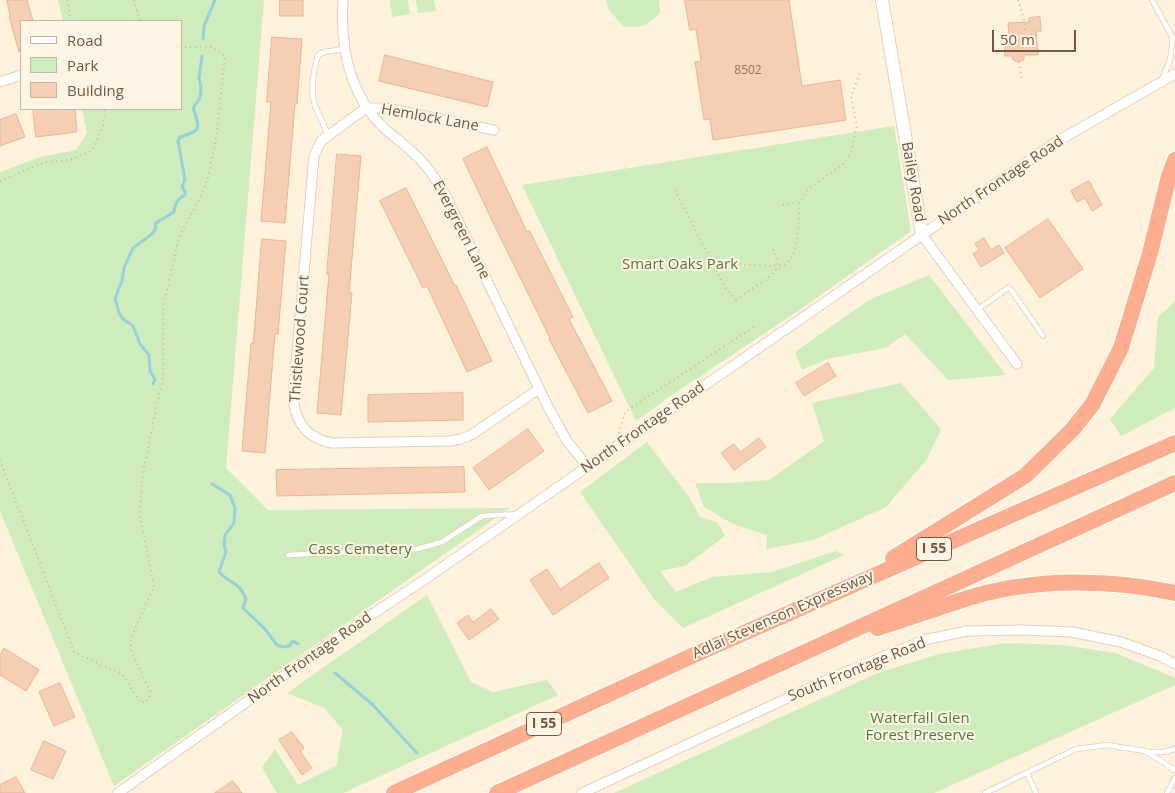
<!DOCTYPE html>
<style>
body{margin:0}
#map{position:relative;width:1175px;height:793px;overflow:hidden;background:#fef2dd;font-family:"Open Sans",sans-serif}
canvas{display:block}
.legend{position:absolute;left:20px;top:20px;width:162px;height:90px;box-sizing:border-box;background:#fff5e5;border:1px solid #c8b5a5;margin:0;padding:6px 9px;list-style:none;font-size:15px;color:#755644}
.legend li{display:flex;align-items:center;gap:10px;height:25px}
.legend b{width:25px;border:1px solid #c8b5a5}
.scale{position:absolute;left:992px;top:30px;width:84px;height:22px;box-sizing:border-box;border:2px solid #755644;border-top:0;padding-left:6px;font-size:15px;line-height:18px;white-space:nowrap;color:#755644;-webkit-text-stroke:4px #fff5e5;paint-order:stroke}
</style>
<div id="map">
<canvas width="1175" height="793"></canvas>
<ul class="legend">
<li><b style="height:6px;background:#fff"></b>Road</li>
<li><b style="height:14px;background:#ceecbc"></b>Park</li>
<li><b style="height:14px;background:#f5ceb3"></b>Building</li>
</ul>
<div class="scale">50 m</div>
</div>
<script>
const g = document.querySelector('canvas').getContext('2d');
g.lineJoin = 'round';
function fill(path, color) {
  g.fillStyle = color;
  g.fill(path, 'evenodd');
}
function trace(path, color, width, dash) {
  g.strokeStyle = color;
  g.lineWidth = width;
  g.lineCap = dash ? 'butt' : 'round';
  g.setLineDash(dash || []);
  g.stroke(path);
}
function label(font, color, halo, rows, align = 'center') {
  g.font = font + ' "Open Sans",sans-serif';
  g.lineWidth = 4;
  g.setLineDash([]);
  g.textBaseline = 'middle';
  g.strokeStyle = halo;
  g.fillStyle = color;
  for (const [text, x, y, turn = 0] of rows) {
    g.save();
    g.translate(x, y);
    g.rotate((+turn || 0) * Math.PI / 180);
    g.textAlign = isNaN(turn) ? turn : align;
    if (halo) g.strokeText(text, 0, 0);
    g.fillText(text, 0, 0);
    g.restore();
  }
}
const green = new Path2D(`
 M 58,0 L 264,0 L 226,468 L 268,510 L 510,508 L 114,786 L 0,511 L 0,172 L 40,157 L 76,150 L 87,133 L 82,109 L 181,109 L 181,21 L 63,21 Z
 M 390,0 L 408,0 L 410,14 L 392,17 Z
 M 416,0 L 434,0 L 436,11 L 418,13 Z
 M 606,0 L 659,0 L 660,13 C 648,25 640,29 623,26 L 609,10 Z
 M 894,126 L 911,231 L 798,311 L 669,397 L 636,421 L 522,185 Z
 M 929,275 L 1006,375 L 948,380 L 905,334 L 885,348 L 827,359 L 802,370 L 795,352 L 869,300 Z
 M 1175,301 L 1175,408 L 1121,436 L 1110,419 L 1154,368 L 1158,317 Z
 M 901,383 L 941,429 L 927,459 L 886,507 L 813,540 L 766,549 L 767,535 L 733,524 L 704,507 L 695,483 L 731,483 L 769,480 L 824,441 L 812,403 Z
 M 647,442 L 689,497 L 700,517 L 717,522 L 725,536 L 685,566 L 660,571 L 676,592 L 712,577 L 772,572 L 836,551 L 844,555 L 683,628 L 654,599 L 580,492 Z
 M 427,595 L 471,682 L 493,692 L 547,680 L 558,695 L 343,793 L 277,793 L 262,767 L 275,749 L 298,785 L 337,765 L 338,754 L 343,730 L 324,708 L 287,693 Z
 M 1005,643 L 1062,645 L 1116,653 L 1175,678 L 1175,685 L 934,793 L 614,793 L 878,673 L 939,654 Z`);
const stream = new Path2D(`
 M 203,39 L 204,26 L 215,0
 M 153,384 L 155,379 L 150,371 L 149,355 L 140,344 L 133,326 L 123,319 L 119,313 L 115,298 L 122,281 L 124,268 L 133,248 L 151,235 L 155,230 L 156,223 L 174,212 C 175,204 177,199 185,195 L 185,191 L 182,187 L 185,179 L 178,141 L 180,137 C 200,131 201,130 193,108 L 200,98 L 201,87 L 199,79 L 202,56
 M 212,484 L 230,495 L 235,508 L 234,523 L 225,535 L 224,545 L 226,552 L 219,572 C 231,585 238,580 246,599 L 243,608 L 265,629 L 277,645 L 283,647 L 289,646 L 293,641 L 298,644
 M 335,673 L 372,704 L 417,753`);
const building = new Path2D(`
 M 7,0 L 27,0 L 33,21 L 21,21 L 21,51 L 19,52 L 9,16 L 10,16 Z
 M 280,0 L 303,0 L 303,16 L 280,16 Z
 M 685,0 L 789,0 L 802,86 L 840,80 L 846,120 L 713,140 L 710,119 L 704,120 L 695,62 L 701,61 L 696,29 L 690,30 Z
 M 1040,17 L 1041,31 L 1036,31 L 1038,55 L 1024,55 L 1024,60 L 1017,62 L 1013,60 L 1012,56 L 1005,56 L 1004,37 L 1009,37 L 1008,23 L 1029,22 L 1029,18 Z
 M 272,37 L 302,39 L 297,104 L 295,104 L 285,223 L 261,221 L 271,102 L 267,102 Z
 M 385,55 L 493,82 L 487,107 L 379,81 Z
 M 33,109 L 75,109 L 77,132 L 36,137 Z
 M 16,114 L 25,137 L 0,146 L 0,120 Z
 M 487,147 L 527,232 L 529,230 L 573,317 L 569,319 L 612,401 L 588,413 L 549,339 L 550,338 L 497,231 L 463,159 Z
 M 337,154 L 361,156 L 349,293 L 352,293 L 341,415 L 317,413 L 329,274 L 327,274 Z
 M 1089,181 L 1102,205 L 1092,211 L 1085,198 L 1077,202 L 1071,191 Z
 M 406,188 L 455,286 L 456,285 L 492,361 L 467,372 L 427,286 L 423,288 L 380,201 Z
 M 1048,219 L 1083,269 L 1040,298 L 1005,248 Z
 M 984,238 L 991,250 L 999,245 L 1004,253 L 981,267 L 973,254 L 979,250 L 975,244 Z
 M 262,239 L 286,241 L 278,334 L 275,334 L 265,453 L 242,451 L 251,343 L 253,343 Z
 M 828,363 L 836,376 L 804,396 L 796,383 Z
 M 463,393 L 463,420 L 368,422 L 368,395 Z
 M 528,429 L 544,451 L 489,490 L 473,468 Z
 M 759,438 L 766,447 L 734,470 L 721,453 L 734,444 L 740,452 Z
 M 464,467 L 465,492 L 277,496 L 276,470 Z
 M 599,563 L 609,578 L 553,615 L 530,580 L 547,569 L 560,589 Z
 M 491,609 L 499,619 L 469,640 L 457,623 L 468,615 L 473,622 Z
 M 4,648 L 39,670 L 26,691 L 0,675 L 0,656 Z
 M 60,683 L 75,717 L 54,726 L 39,692 Z
 M 292,732 L 304,748 L 300,751 L 312,768 L 302,775 L 279,740 Z
 M 44,741 L 66,751 L 53,779 L 31,770 Z
 M 16,777 L 25,793 L 0,793 L 0,785 Z
 M 233,781 L 242,793 L 215,793 Z`);
const path = new Path2D(`
 M 67,0 L 71,21
 M 134,0 L 140,21
 M 1018,0 L 1024,20 L 1025,31
 M 1019,62 L 1022,82
 M 0,181 L 35,166 L 47,162 L 70,160 L 92,151 L 103,127 L 105,109
 M 675,190 L 726,289 L 738,302
 M 783,205 L 800,202
 M 773,249 L 778,266 L 782,272
 M 710,259 C 735,264 759,267 785,265 L 793,256 L 797,239 L 800,202 L 808,189 L 844,163 L 851,153 L 857,126 L 851,97 L 860,72
 M 736,300 L 772,275 L 778,266
 M 619,433 L 625,412 L 757,325
 M 0,460 L 74,652 L 122,674 L 141,703 L 149,700 L 150,691 L 131,650 L 131,638 L 154,586 L 140,516 L 142,479 L 155,413 L 163,380 L 163,308 L 179,237 L 199,200 L 208,178 L 216,138 L 225,56 L 212,47 L 181,47`);
const lane = new Path2D(`
 M 1152,0 L 1173,38
 M 1162,80 L 1170,60 L 1173,38 L 1175,39
 M 328,135 C 324,125 319,115 315,106 C 310,91 314,69 318,55 L 324,52 L 345,49
 M 977,310 L 1009,287 L 1043,336
 M 288,555 L 417,549 L 442,542 L 482,516 L 518,514
 M 1147,752 L 1164,752 L 1175,749
 M 1027,773 L 1036,793
 M 985,793 L 1076,749 L 1107,745 L 1145,751 L 1175,770
 M 1167,793 L 1175,778`);
const street = new Path2D(`
 M 343,0 C 340,48 349,94 384,128 C 397,140 413,150 424,164 C 433,174 439,185 446,196 L 548,407 L 567,441 L 587,466
 M 0,82 L 21,75
 M 494,130 L 386,108 L 366,108 L 321,141 L 314,156 L 293,398 C 296,424 307,438 332,443 L 449,441 L 461,439 L 471,435 L 539,389
 M 922,235 L 1017,364
 M 118,793 L 341,635 L 424,580 L 1056,142 L 1175,74
 M 582,793 L 831,678 L 924,640 L 967,631 L 1023,630 L 1072,632 L 1121,642 L 1160,656 L 1175,664`);
const secondary = new Path2D(`
 M 882,0 L 922,235`);
const highway = new Path2D(`
 M 893,558 L 1025,476 L 1072,430 L 1092,405 L 1121,348 L 1150,253 L 1169,176 L 1175,160
 M 877,628 C 910,618 942,606 975,596 C 1038,578 1111,579 1175,593
 M 394,793 L 694,655 L 1175,443
 M 497,793 L 1175,483`);
const numberNames = [
 ["8502",748,71]
];
const shields = [
 [934,549,35],
 [544,724,35]
];
const shieldNames = [
 ["I 55",934,549],
 ["I 55",544,724]
];
const streetNames = [
 ["Hemlock Lane",430,118,10],
 ["North Frontage Road",1001,181,-34],
 ["Bailey Road",913,182,80],
 ["Evergreen Lane",461,230,63],
 ["Thistlewood Court",300,339,-86],
 ["North Frontage Road",643,428,-35],
 ["Adlai Stevenson Expressway",783,615,-24],
 ["North Frontage Road",310,658,-35],
 ["South Frontage Road",857,670,-22]
];
const parkNames = [
 ["Smart Oaks Park",680,265],
 ["Cass Cemetery",360,550],
 ["Waterfall Glen",920,719],
 ["Forest Preserve",920,736]
];
fill(green, '#ceecbc');
trace(stream, '#97cfda', 3);
fill(building, '#f5ceb3');
trace(building, '#e9b592', 1);
trace(lane, '#e4cfbc', 6);
trace(street, '#e4cfbc', 11);
trace(secondary, '#e9d0b9', 14);
trace(highway, '#fff', 18);
trace(path, '#d9b297', 2, [1, 4]);
trace(lane, '#fff', 4.5);
trace(street, '#fff', 9);
trace(secondary, '#fff', 12);
trace(highway, '#fdae8f', 16);
label('12px', '#957460', null, numberNames);
for (const [x, y, w] of shields) {
  const box = new Path2D();
  box.roundRect(x - w / 2, y - 11.5, w, 23, 4);
  g.fillStyle = '#fff5e5';
  g.fill(box);
  trace(box, '#755644', 1);
}
label('bold 14px', '#755644', null, shieldNames);
label('15px', '#755644', '#fff5e5', streetNames);
label('15px', '#4d7c3c', '#fff5e5', parkNames);
</script>
